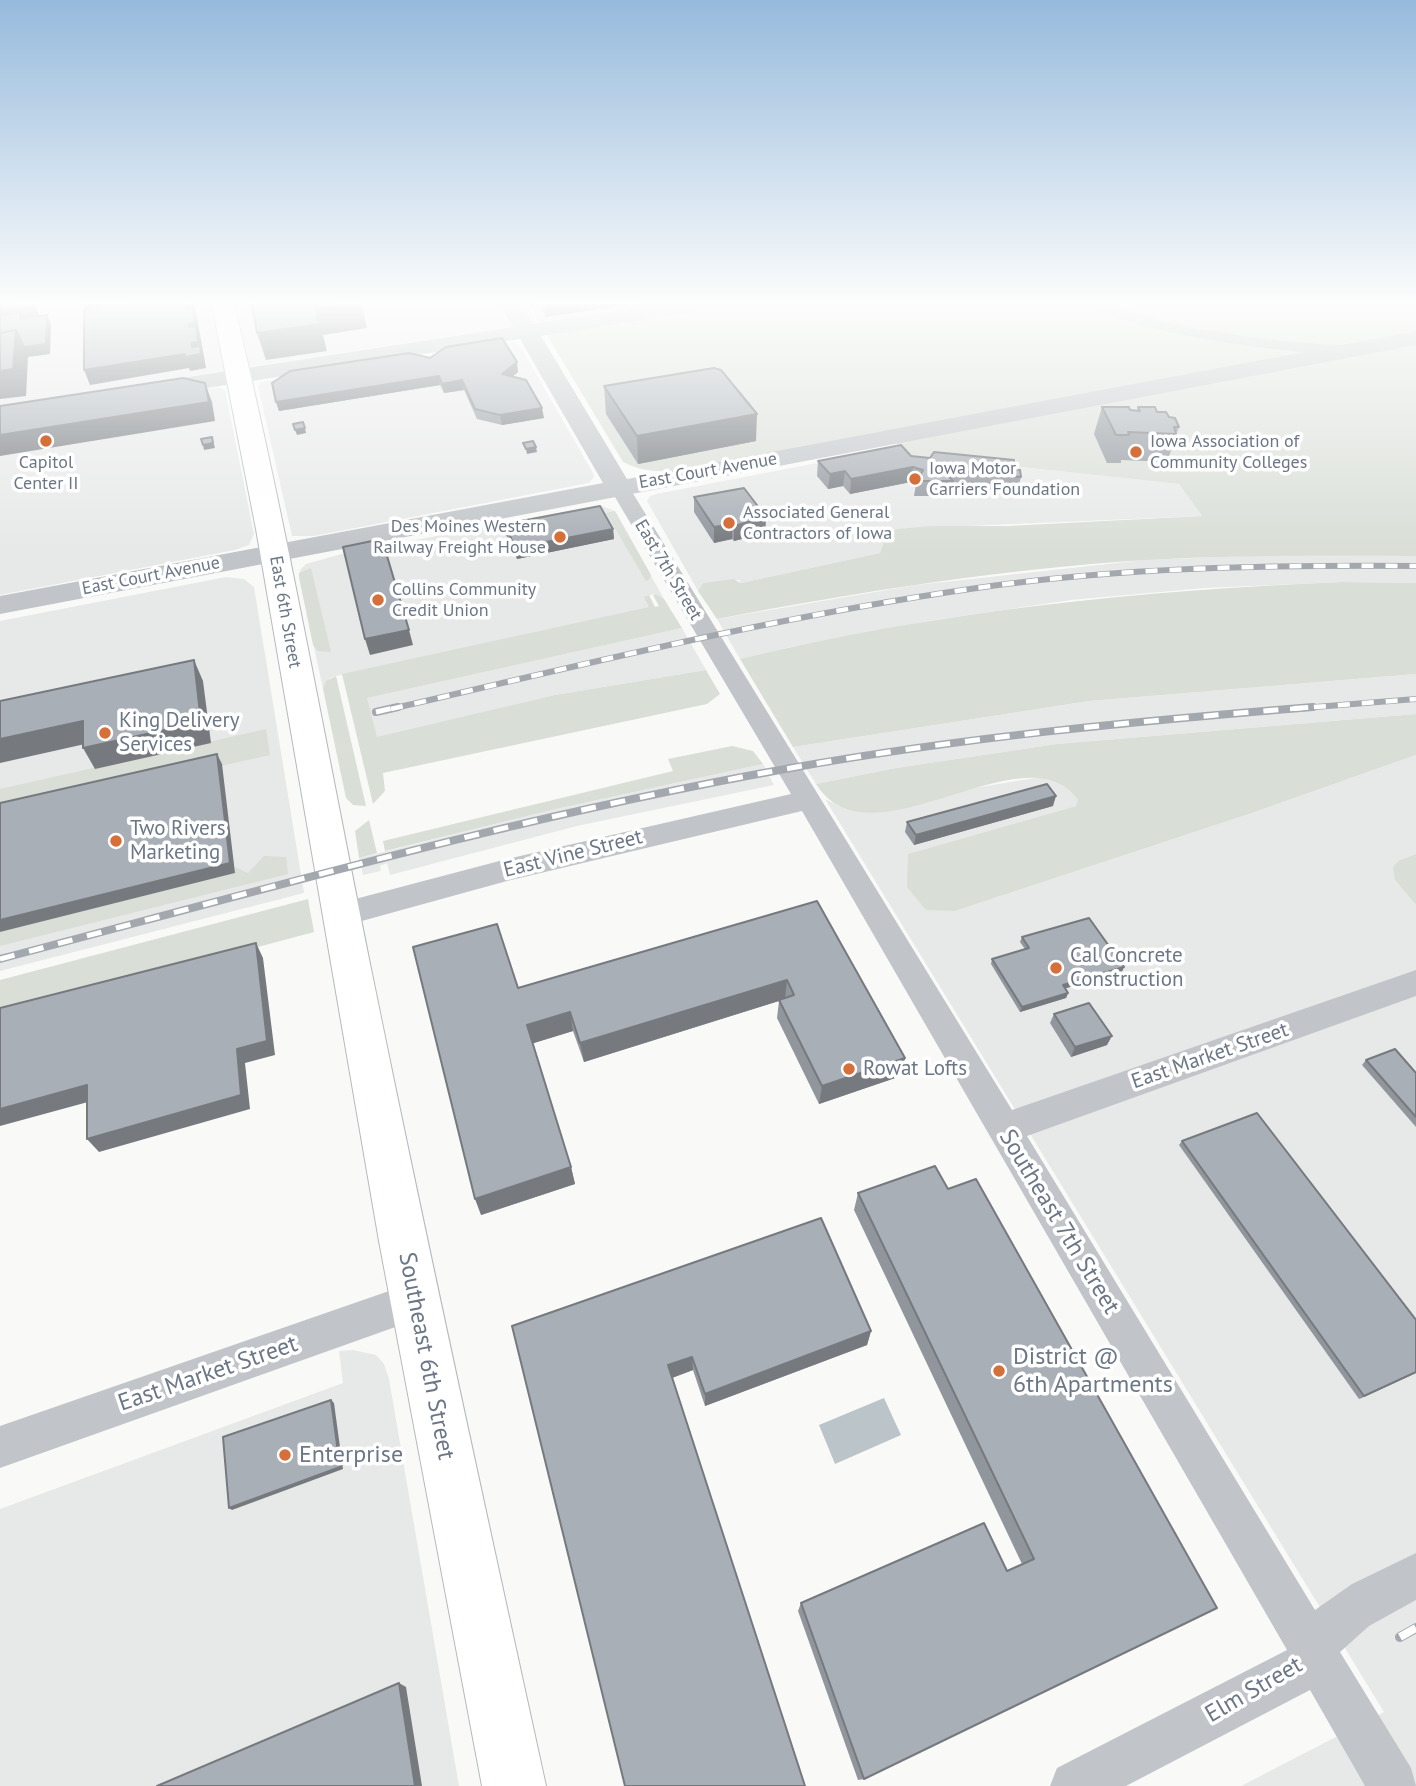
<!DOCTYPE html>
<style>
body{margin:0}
canvas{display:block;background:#f9faf8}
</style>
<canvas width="1416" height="1786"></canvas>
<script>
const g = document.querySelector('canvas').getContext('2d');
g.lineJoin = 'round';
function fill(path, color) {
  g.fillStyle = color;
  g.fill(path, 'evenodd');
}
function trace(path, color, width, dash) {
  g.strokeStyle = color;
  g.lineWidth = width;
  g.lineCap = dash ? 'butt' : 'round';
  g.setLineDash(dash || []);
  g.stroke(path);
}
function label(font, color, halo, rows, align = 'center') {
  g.font = font + ' "PT Sans",sans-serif';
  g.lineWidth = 7;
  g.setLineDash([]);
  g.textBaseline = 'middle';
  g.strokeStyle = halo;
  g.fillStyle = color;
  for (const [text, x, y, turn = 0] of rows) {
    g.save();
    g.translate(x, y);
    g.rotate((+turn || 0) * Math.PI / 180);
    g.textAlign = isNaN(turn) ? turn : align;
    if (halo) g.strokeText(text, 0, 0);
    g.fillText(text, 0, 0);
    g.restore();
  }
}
const built = new Path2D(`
 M 0,300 L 526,300 L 538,323 L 0,405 Z
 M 515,342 L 520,346 L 593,473 L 594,477 L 589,483 L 314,536 L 292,536 L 258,386 L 261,382 Z
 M 219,387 L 225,390 L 254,534 L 249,545 L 235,550 L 0,595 L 0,421 Z
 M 900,447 L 909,455 L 1179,484 L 1202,516 L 897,529 L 887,534 L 880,553 L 741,583 L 739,580 L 703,583 L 698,591 L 647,501 L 650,496 L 656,494 Z
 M 600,505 L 615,511 L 664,599 L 656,594 L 649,595 L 645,597 L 650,607 L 336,676 L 330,678 L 323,689 L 299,577 L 300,570 L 306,564 L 342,554 Z
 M 1293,554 L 1416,556 L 1416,583 L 1343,582 L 1205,588 L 1071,600 L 928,621 L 791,647 L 740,659 L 717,619 L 916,585 L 1144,560 Z
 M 226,577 L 244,579 L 254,587 L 304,893 L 0,971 L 0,621 Z
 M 682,628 L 706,670 L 555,695 L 377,738 L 366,698 Z
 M 1416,674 L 1416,714 L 1057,744 L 896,768 L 816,784 L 793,747 L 1089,701 Z
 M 1416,755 L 1416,854 L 1400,860 L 1395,880 L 1416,905 L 1416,1786 L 1241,1786 L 1384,1712 L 825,799 L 846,809 L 1041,777 L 1055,780 L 1071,790 L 1078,800 L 1079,804 L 1076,806 L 909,854 L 955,911 L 1249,814 Z
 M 763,764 L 774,785 L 577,826 L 390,875 L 387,863 L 380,866 L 381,871 L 363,875 L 359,858 L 556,809 Z
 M 353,1350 L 376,1355 L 384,1364 L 389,1379 L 459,1786 L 0,1786 L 0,1509 L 343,1383 L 339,1351 Z`);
const green = new Path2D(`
 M 526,300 L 1416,300 L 1416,556 C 1326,555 1236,555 1146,560 C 1002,569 858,592 717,619 L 698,591 L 703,583 L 733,579 L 741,583 L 880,553 L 887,534 L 897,529 L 931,526 L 1007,526 L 1202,516 L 1179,484 L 909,455 L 884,431 L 670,471 C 653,472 639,470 623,462 Z
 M 615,511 L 651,575 L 649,580 L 646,581 L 606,513 Z
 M 311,568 L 331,652 L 318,651 L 313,645 L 299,577 L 299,573 Z
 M 1343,582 L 1416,583 L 1416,674 L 1089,701 L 793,747 L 740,659 C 938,611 1140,590 1343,582 Z
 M 656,594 L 664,599 L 682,628 L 367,698 L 377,737 L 555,695 L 706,670 L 720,694 L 707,704 L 383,773 L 385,791 L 373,804 L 342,674 L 649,607 L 644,597 L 649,595 L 655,607 L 659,606 L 653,595 Z
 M 336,676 L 366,806 L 353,805 L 346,798 L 323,689 L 326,681 Z
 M 1416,714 L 1416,755 L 1249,814 L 955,911 L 926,910 L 907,887 L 908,854 L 1076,806 L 1078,800 C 1026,725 870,871 816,784 L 896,768 L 1057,744 Z
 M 266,729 L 270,755 L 0,815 L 0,789 Z
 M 732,746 L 753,751 L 763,764 L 556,809 L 385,851 L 383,841 L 673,771 L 668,759 Z
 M 369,820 L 377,853 L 359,858 L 355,831 Z
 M 1416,854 L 1416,905 L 1395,880 L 1393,867 L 1400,860 Z
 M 264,856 L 286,857 L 288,874 L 0,946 L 0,932 L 235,873 L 235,867 L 248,873 Z
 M 308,899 L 314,932 L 0,1016 L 0,980 Z`);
const water = new Path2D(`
 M 884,1398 L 901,1435 L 835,1464 L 819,1425 Z`);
const minor = new Path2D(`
 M 1071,300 C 1107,300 1141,317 1176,324 C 1232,337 1290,342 1348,346 L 1357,351 L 1348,356 C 1254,349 1162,337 1073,303 Z
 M 619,481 L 626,483 L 629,487 L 1012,1110 L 1416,970 L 1416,996 L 1027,1136 L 1315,1610 L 1352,1584 L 1416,1553 L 1416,1600 L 1369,1626 L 1340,1652 L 1411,1768 L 1416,1786 L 1365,1786 L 1310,1690 L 1126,1786 L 1050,1786 L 1057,1768 L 1287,1650 L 802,811 L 507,881 L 340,927 L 329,923 L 325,915 L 329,907 L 340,903 L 507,859 L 791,794 L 609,487 L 612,483 Z
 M 415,1282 L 429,1287 L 434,1301 L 429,1315 L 0,1468 L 0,1426 Z`);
const tertiary = new Path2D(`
 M 497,300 L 519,300 L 533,324 L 689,300 L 742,300 L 738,304 L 731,306 L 541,336 L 627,479 L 1416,331 L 1416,345 L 0,614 L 0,596 L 603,483 L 520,339 L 149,397 L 141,395 L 137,390 L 141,385 L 149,383 L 513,327 Z`);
const secondary = new Path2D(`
 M 211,300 L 233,300 C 288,528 328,758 375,988 C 429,1254 488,1520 546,1786 L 482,1786 L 379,1241 L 256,529 Z`);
const railFar2 = new Path2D(`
 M 391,709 C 585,664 779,616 977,588 C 1122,567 1270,565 1416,566
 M 1290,709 L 1416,699`);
const railFar1 = new Path2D(`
 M 376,712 L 398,707
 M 0,959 C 262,890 524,815 791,768 C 964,737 1138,721 1313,707`);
const rail = new Path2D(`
 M 1400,1637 L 1416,1628`);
const wall = new Path2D(`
 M 535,300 L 646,300 L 646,302 L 546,317 Z
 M 430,358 L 518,372 L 512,377 L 544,418 L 502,425 L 477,419 L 464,390 L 444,393 L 440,385 L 279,411 L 276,402 Z
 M 604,386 L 756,441 L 638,464 L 606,414 Z
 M 1102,407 L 1137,411 L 1138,407 L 1157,412 L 1169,417 L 1179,427 L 1167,462 L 1121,460 L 1121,463 L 1107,463 L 1094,434 Z
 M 911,456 L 1014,469 L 1021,477 L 1017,492 L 952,486 L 951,496 L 914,496 L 916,484 L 911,482 L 850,494 L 843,486 L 828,489 L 817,476 L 818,461 Z
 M 694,497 L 766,517 L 765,533 L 734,541 L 732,539 L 714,543 L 694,512 Z
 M 505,524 L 613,529 L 614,539 L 517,559 L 506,535 Z
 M 1053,806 L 914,845 L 905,832 L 907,822 Z
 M 817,901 L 905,1058 L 901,1076 L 819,1104 L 777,1018 L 779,1001 L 584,1062 L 573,1031 L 533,1043 L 571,1167 L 575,1184 L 481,1215 L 518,988 Z
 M 1022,937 L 1122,972 L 1065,988 L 1068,993 L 1066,998 L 1020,1012 L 991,964 L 992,959 L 1025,949 L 1020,942 Z
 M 1054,1014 L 1107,1045 L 1071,1057 L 1050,1023 Z
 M 1366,1060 L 1416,1073 L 1416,1127 L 1362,1065 Z
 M 1182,1141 L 1416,1373 L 1359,1399 L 1179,1145 Z
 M 948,1189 L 1217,1608 L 864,1779 L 858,1780 L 798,1611 L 801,1603 L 1007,1571 L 1022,1564 L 854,1210 L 858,1193 Z
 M 512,1326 L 871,1331 L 867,1345 L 705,1406 L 693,1370 L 672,1378 Z`);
const shadedWall = new Path2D(`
 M 18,300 L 25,300 L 24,308 L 33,301 L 39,315 L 38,321 L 0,326 L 0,311 L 17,303 Z
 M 83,300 L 153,300 L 87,311 Z
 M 181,300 L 201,300 L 193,302 L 196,311 L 206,368 L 190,371 L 189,368 L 90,385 L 84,370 L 191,343 L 194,341 L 189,324 L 190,319 Z
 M 544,300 L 646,300 L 646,302 L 546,317 Z
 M 361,302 L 367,328 L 323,335 L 327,351 L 266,360 L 257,333 L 315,309 Z
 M 47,315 L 51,324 L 50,354 L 28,357 L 26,396 L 0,399 L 0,371 L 16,330 Z
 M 517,362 L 518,372 L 503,384 L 502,374 Z
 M 439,376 L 440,385 L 279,411 L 276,402 Z
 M 462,380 L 464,390 L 444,393 L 442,384 Z
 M 205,383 L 212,402 L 215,421 L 0,456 L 0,435 Z
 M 542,408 L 544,418 L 502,425 L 500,415 Z
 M 757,414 L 756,441 L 638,464 L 637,436 Z
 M 305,428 L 306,433 L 297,435 L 295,430 Z
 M 212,437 L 215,448 L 204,450 L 203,445 Z
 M 536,447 L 537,452 L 527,454 L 526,449 Z
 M 913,467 L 911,482 L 850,494 L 851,479 Z
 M 845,471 L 843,486 L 828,489 L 830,474 Z
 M 766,517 L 765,533 L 734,541 L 734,526 Z
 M 732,524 L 732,539 L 714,543 L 714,527 Z
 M 613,529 L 614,539 L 517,559 L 515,548 Z
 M 409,630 L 413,645 L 370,655 L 365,639 Z
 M 194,660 L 203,681 L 211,743 L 95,769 L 83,748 Z
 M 83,721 L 94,742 L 0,763 L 0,739 Z
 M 217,754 L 222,764 L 235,873 L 0,932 L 0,920 Z
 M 1056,796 L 1053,806 L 914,845 L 916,835 Z
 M 256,943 L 263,958 L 275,1055 L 245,1063 L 250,1109 L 99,1152 L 87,1139 L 237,1049 Z
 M 1124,967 L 1122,972 L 1060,990 L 1063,985 Z
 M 787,980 L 785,999 L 584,1062 L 580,1043 Z
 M 1068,993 L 1066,998 L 1020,1012 L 1022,1007 Z
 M 570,1012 L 573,1031 L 531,1044 L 527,1025 Z
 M 1112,1036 L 1107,1045 L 1071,1057 L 1075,1047 Z
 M 905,1058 L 901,1076 L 819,1104 L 822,1086 Z
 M 87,1085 L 99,1099 L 0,1126 L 0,1109 Z
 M 571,1167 L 575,1184 L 481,1215 L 475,1199 Z
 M 871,1331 L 867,1345 L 705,1406 L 705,1394 Z
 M 692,1357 L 693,1370 L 669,1379 L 668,1365 Z
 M 1416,1372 L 1416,1373 L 1359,1399 L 1364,1396 Z
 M 331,1400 L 334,1403 L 343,1469 L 232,1510 L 229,1508 Z
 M 399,1683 L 406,1687 L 422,1786 L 415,1786 Z`);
const building = new Path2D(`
 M 0,300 L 18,300 L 17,303 L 33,301 L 32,307 L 0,311 Z
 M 125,300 L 192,300 L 192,304 L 186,305 L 186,309 L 193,308 L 195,323 L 189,324 L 189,327 L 196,326 L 198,342 L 191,343 L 192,347 L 200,346 L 201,354 L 185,357 L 185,354 L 84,370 L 84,309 L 126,303 Z
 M 251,300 L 360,300 L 361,302 L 315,309 L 320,324 L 257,333 Z
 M 20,313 L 20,319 L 47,315 L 46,344 L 24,347 L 16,330 L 0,333 L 0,316 Z
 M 16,330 L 13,369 L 0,371 L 0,333 Z
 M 502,338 L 517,362 L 502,374 L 526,380 L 542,408 L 500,415 L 475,409 L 462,380 L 442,384 L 439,376 L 276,402 L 272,383 L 290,371 L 409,353 L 430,358 L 446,347 Z
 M 714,368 L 721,370 L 757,414 L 637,436 L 604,386 Z
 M 183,378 L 205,383 L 209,402 L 0,435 L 0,406 Z
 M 1102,407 L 1129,407 L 1130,410 L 1140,411 L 1138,407 L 1155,407 L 1157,412 L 1166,412 L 1169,417 L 1175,418 L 1179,427 L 1174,427 L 1176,434 L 1128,432 L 1129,435 L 1116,435 Z
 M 303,422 L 305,428 L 295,430 L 293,424 Z
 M 212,437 L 213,443 L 203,445 L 201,439 Z
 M 533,441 L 536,447 L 526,449 L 523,443 Z
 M 901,445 L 911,456 L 930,458 L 934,452 L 1014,460 L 1014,469 L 1020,470 L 1021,477 L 943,470 L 953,481 L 917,481 L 923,470 L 913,467 L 851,479 L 845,471 L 830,474 L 818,461 Z
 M 744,488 L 766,517 L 734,526 L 732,524 L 714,527 L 694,497 Z
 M 600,506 L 613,529 L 515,548 L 505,524 Z
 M 382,539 L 409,630 L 365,639 L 343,547 Z
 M 194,660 L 201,722 L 83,748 L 83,721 L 0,739 L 0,701 Z
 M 217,754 L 230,863 L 0,920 L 0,803 Z
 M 1047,784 L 1056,796 L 916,835 L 907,822 Z
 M 817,901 L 905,1058 L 822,1086 L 779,1000 L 794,995 L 787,980 L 580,1043 L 570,1012 L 527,1025 L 571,1167 L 475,1199 L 413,947 L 497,924 L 518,988 Z
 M 1089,918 L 1124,967 L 1063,985 L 1068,993 L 1022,1007 L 992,959 L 1029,948 L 1022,937 Z
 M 256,943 L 267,1041 L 237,1049 L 241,1095 L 87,1139 L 87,1085 L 0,1109 L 0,1008 Z
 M 1089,1003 L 1112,1036 L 1075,1047 L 1054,1014 Z
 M 1395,1049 L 1416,1073 L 1416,1117 L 1366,1060 Z
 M 1257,1113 L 1416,1320 L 1416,1372 L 1364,1396 L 1182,1141 Z
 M 935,1166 L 948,1189 L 976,1179 L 1217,1608 L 864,1779 L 801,1603 L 984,1523 L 1007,1571 L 1034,1559 L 858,1193 Z
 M 821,1218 L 871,1331 L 705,1394 L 692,1357 L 668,1365 L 805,1786 L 625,1786 L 512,1326 Z
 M 331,1400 L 340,1467 L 229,1508 L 223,1437 Z
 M 399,1683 L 415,1786 L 157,1786 Z`);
const markers = [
 [46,441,7,"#d6703b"],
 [1136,452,7,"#d6703b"],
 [915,479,7,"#d6703b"],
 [729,523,7,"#d6703b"],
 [560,537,7,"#d6703b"],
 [378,600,7,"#d6703b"],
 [105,733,7,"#d6703b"],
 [116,841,7,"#d6703b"],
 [1056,968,7,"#d6703b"],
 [849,1069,7,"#d6703b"],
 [999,1371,7,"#d6703b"],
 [285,1455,7,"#d6703b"]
];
const farPoinames = [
 ["Iowa Association of",1150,442],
 ["Community Colleges",1150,463],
 ["Capitol",46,463,"center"],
 ["Center II",46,484,"center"],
 ["Iowa Motor",929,469],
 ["Carriers Foundation",929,490],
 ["Associated General",743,513],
 ["Contractors of Iowa",743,534],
 ["Des Moines Western",546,527,"right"],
 ["Railway Freight House",546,548,"right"],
 ["Collins Community",392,590],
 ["Credit Union",392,611]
];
const farStreetnames = [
 ["East Court Avenue",708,471,-10],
 ["East 7th Street",668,570,59],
 ["East Court Avenue",151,576,-11],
 ["East 6th Street",285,612,80]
];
const poiNames = [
 ["King Delivery",119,721],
 ["Services",119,745],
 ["Two Rivers",130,829],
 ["Marketing",130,853],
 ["Cal Concrete",1070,956],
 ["Construction",1070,980],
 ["Rowat Lofts",863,1069]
];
const streetNames = [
 ["East Vine Street",573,854,-14],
 ["East Market Street",1210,1056,-19]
];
const nearStreetnames = [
 ["Southeast 7th Street",1059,1222,59],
 ["Southeast 6th Street",426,1356,79],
 ["East Market Street",208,1374,-19],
 ["Elm Street",1254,1690,-30]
];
const nearPoinames = [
 ["District @",1013,1357],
 ["6th Apartments",1013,1385],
 ["Enterprise",299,1455]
];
fill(built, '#e7e9e8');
fill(green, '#d9ded7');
fill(water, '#bbc4c9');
trace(secondary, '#b6babf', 2);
fill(minor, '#c1c5c9');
fill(tertiary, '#c1c5c9');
fill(secondary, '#fff');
trace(railFar2, '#a3a8af', 6);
trace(railFar1, '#a3a8af', 8);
trace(rail, '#a3a8af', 10);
trace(railFar2, '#fff', 4.5, [12]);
trace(railFar1, '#fff', 5, [15]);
trace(rail, '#fff', 8, [24]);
fill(wall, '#91969d');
fill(shadedWall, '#767a7f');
fill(building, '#a9afb6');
trace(building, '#767a7f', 2);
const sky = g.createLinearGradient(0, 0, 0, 550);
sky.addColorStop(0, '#96badc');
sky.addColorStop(0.55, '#fcfdfc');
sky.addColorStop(1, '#fcfdfc00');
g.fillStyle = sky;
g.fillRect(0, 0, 1416, 550);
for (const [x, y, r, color] of markers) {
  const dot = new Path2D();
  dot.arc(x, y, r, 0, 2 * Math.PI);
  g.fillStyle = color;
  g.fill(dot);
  trace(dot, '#fff', 2.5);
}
label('18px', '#6b7786', '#fff', farPoinames, 'left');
label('18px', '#6b7786', '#fff', farStreetnames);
label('21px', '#6b7786', '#fff', poiNames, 'left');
label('21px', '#6b7786', '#fff', streetNames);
label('24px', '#6b7786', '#fff', nearStreetnames);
label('24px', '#6b7786', '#fff', nearPoinames, 'left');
</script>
